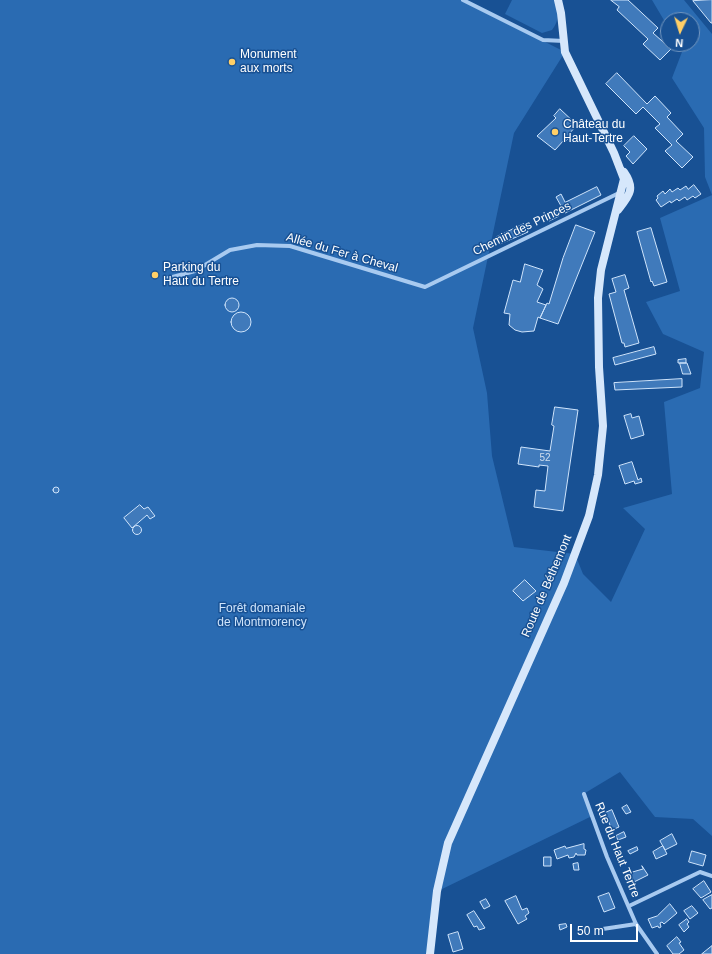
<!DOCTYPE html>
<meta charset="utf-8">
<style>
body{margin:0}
#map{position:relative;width:712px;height:954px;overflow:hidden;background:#185194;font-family:Arial,sans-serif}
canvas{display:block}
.north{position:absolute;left:660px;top:12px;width:40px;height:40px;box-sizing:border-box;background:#185194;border:1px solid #7497bf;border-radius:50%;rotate:184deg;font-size:11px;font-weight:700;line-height:16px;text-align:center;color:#fff}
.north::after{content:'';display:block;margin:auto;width:14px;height:18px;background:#ffcf67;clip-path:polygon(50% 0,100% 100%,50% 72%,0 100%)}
.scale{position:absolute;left:570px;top:924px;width:68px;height:18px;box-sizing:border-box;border:2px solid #fff;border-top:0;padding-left:5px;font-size:12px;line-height:14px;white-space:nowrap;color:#fff;-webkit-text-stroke:3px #185194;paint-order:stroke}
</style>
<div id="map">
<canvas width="712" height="954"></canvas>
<div class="north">N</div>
<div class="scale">50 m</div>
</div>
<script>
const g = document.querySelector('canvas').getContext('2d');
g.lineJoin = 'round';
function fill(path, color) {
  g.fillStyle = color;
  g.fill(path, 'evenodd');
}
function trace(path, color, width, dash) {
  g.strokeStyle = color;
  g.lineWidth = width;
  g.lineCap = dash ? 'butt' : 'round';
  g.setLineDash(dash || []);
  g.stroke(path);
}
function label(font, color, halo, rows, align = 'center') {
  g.font = font + ' Arial,sans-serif';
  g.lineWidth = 3;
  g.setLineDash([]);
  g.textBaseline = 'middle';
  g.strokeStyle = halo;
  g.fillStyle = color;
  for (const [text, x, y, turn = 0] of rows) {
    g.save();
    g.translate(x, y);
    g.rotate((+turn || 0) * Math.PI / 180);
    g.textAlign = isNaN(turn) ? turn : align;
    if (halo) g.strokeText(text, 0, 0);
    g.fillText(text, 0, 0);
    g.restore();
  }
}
const green = new Path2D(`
 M 0,0 L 462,0 L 565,52 L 514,133 L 473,328 L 487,393 L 492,456 L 514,547 L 575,554 L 583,574 L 611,602 L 645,529 L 623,508 L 672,494 L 664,402 L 700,388 L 704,352 L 663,334 L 646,302 L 680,291 L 660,218 L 712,195 L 705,177 L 704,128 L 672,78 L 682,52 L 678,44 L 692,44 L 692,20 L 668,20 L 668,27 L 652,0 L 684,0 L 712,34 L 712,836 L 693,819 L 655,817 L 620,772 L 585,793 L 592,816 L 438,891 L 432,954 L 0,954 Z
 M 512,0 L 555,0 C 558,12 560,20 552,30 L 542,33 L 505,14 Z`);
const building = new Path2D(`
 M 611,0 L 628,0 L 658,28 L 653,33 L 671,49 L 660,60 L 643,44 L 648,39 L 617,10 L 619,7 Z
 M 712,0 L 712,23 L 711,23 L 693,1 Z
 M 617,73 L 647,104 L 655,96 L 671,113 L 667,117 L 683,134 L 676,141 L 693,157 L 682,168 L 665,151 L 672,145 L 655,128 L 660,124 L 643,107 L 636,114 L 606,84 Z
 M 560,109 L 577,125 L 568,135 L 570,137 L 566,141 L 564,140 L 555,150 L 537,136 L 556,118 L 554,116 Z
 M 634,136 L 647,149 L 633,164 L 626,156 L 630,152 L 624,146 Z
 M 694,185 L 701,194 L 695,198 L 693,196 L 687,200 L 685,197 L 679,201 L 677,199 L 671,203 L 670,201 L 661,207 L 656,200 L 658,198 L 657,196 L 663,191 L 665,194 L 670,189 L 672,192 L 678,188 L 680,190 L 686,186 L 688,189 Z
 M 597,187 L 601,195 L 565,213 L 556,197 L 561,194 L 565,202 Z
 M 557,212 L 559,216 L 549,221 L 547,216 Z
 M 524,224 L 528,232 L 500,244 L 497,237 Z
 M 576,225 L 595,232 L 558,324 L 540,318 L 547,303 L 549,304 L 563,258 Z
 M 651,228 L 667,282 L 654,286 L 652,281 L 651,282 L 637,232 Z
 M 525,264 L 543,270 L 537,285 L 543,289 L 537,302 L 546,305 L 540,318 L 538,317 L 534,331 L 522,332 L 515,330 L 509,325 L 510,314 L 504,313 L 513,280 L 520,282 Z
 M 625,275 L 629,288 L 624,290 L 639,343 L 625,347 L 624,343 L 622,343 L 609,294 L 616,292 L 612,279 Z
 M225 305a7 7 0 1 1 14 0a7 7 0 1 1-14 0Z
 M231 322a10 10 0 1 1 20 0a10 10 0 1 1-20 0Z
 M 654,347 L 656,354 L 615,365 L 613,358 Z
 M 686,359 L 686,363 L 678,363 L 678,360 Z
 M 680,363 L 687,363 L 691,374 L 683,374 Z
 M 682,379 L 682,387 L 615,390 L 614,383 Z
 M 555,407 L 578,410 L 563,511 L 534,507 L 536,490 L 545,491 L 548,466 L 539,465 L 539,467 L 518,464 L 521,447 L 550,451 L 554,426 L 552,425 Z
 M 631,414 L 632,418 L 639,416 L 644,435 L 631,439 L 624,416 Z
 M 632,462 L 638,480 L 641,478 L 642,482 L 635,484 L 634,481 L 625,484 L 619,466 Z
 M53 490a3 3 0 1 1 6 0a3 3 0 1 1-6 0Z
 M 140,505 L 144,509 L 148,507 L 155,516 L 150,519 L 147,515 L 132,528 L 124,518 Z
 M132.5 530a4.5 4.5 0 1 1 9 0a4.5 4.5 0 1 1-9 0Z
 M 525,580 L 536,591 L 523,601 L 513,591 Z
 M 627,805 L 631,812 L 626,814 L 622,808 Z
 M 612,810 L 619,827 L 612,830 L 605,813 Z
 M 624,832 L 626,837 L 618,840 L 616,836 Z
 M 672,834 L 677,844 L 665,850 L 660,841 Z
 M 584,844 L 584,849 L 586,850 L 585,855 L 577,855 L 576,853 L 574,857 L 569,858 L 568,855 L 557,859 L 554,850 L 565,846 L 566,848 Z
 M 663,846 L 667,854 L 656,859 L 653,852 Z
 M 637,847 L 638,850 L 630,854 L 628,851 Z
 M 692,851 L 706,855 L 703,866 L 689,862 Z
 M 544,857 L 551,857 L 551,866 L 544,866 Z
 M 578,863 L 579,870 L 574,870 L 573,864 Z
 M 642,866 L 648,875 L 634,882 L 629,873 L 643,869 Z
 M 704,881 L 711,892 L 701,898 L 693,889 Z
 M 609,893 L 615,908 L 604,912 L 598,897 Z
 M 712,895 L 712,908 L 710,909 L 703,900 Z
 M 516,896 L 522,910 L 527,908 L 529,913 L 525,916 L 527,919 L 518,924 L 505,901 Z
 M 486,899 L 490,906 L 484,909 L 480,902 Z
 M 670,904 L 677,913 L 664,924 L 662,922 L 660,923 L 661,927 L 659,928 L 658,926 L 652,928 L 648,919 L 657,916 Z
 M 692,906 L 698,913 L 690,919 L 684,911 Z
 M 474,911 L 485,928 L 479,930 L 477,926 L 474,927 L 467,915 Z
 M 687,919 L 689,922 L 687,924 L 689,927 L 684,932 L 679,925 Z
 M 566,924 L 567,927 L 560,930 L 559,925 Z
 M 458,932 L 463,949 L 453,952 L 448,935 Z
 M 677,937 L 681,942 L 679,943 L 684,950 L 679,954 L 673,954 L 667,946 Z
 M 712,946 L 712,954 L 702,954 Z`);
const street = new Path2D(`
 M 463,0 L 543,40 L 564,41
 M 165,279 L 195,271 L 230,250 L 257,245 L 290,246 L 425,287 L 619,193
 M 584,794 L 607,857 L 636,924 L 657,954
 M 629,906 L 700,872 L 712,876
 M 596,930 L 636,924`);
const secondary = new Path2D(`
 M 618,210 C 629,196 636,189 624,172
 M 430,954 L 437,891 L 448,843 L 564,583 L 589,516 L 598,475 L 603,426 L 599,367 L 598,298 L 601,270 L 624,179 L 614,153 L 565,52 L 561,13 L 558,0`);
const markers = [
 [232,62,4,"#ffcf67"],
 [555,132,4,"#ffcf67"],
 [155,275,4,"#ffcf67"]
];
const numberNames = [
 ["52",545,458]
];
const poiNames = [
 ["Monument",240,55],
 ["aux morts",240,69],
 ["Château du",563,125],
 ["Haut-Tertre",563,139],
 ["Parking du",163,268],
 ["Haut du Tertre",163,282]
];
const streetNames = [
 ["Chemin des Princes",522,229,-26],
 ["Allée du Fer à Cheval",342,253,16],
 ["Route de Béthemont",547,586,-67],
 ["Rue du Haut Tertre",617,850,68]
];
const parkNames = [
 ["Forêt domaniale",262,609],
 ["de Montmorency",262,623]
];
fill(green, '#2a6bb2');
fill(building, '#407abb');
trace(building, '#cfe4fb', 1);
trace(street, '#a8caf0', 4);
trace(secondary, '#d6e7fb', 8);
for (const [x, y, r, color] of markers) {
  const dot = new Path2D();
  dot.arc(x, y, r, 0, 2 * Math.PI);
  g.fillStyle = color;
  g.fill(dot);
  trace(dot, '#185194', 1.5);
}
label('10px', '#cfdeee', null, numberNames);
label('12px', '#fff', '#185194', poiNames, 'left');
label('12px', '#fff', '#185194', streetNames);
label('12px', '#cfe4fb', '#185194', parkNames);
</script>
